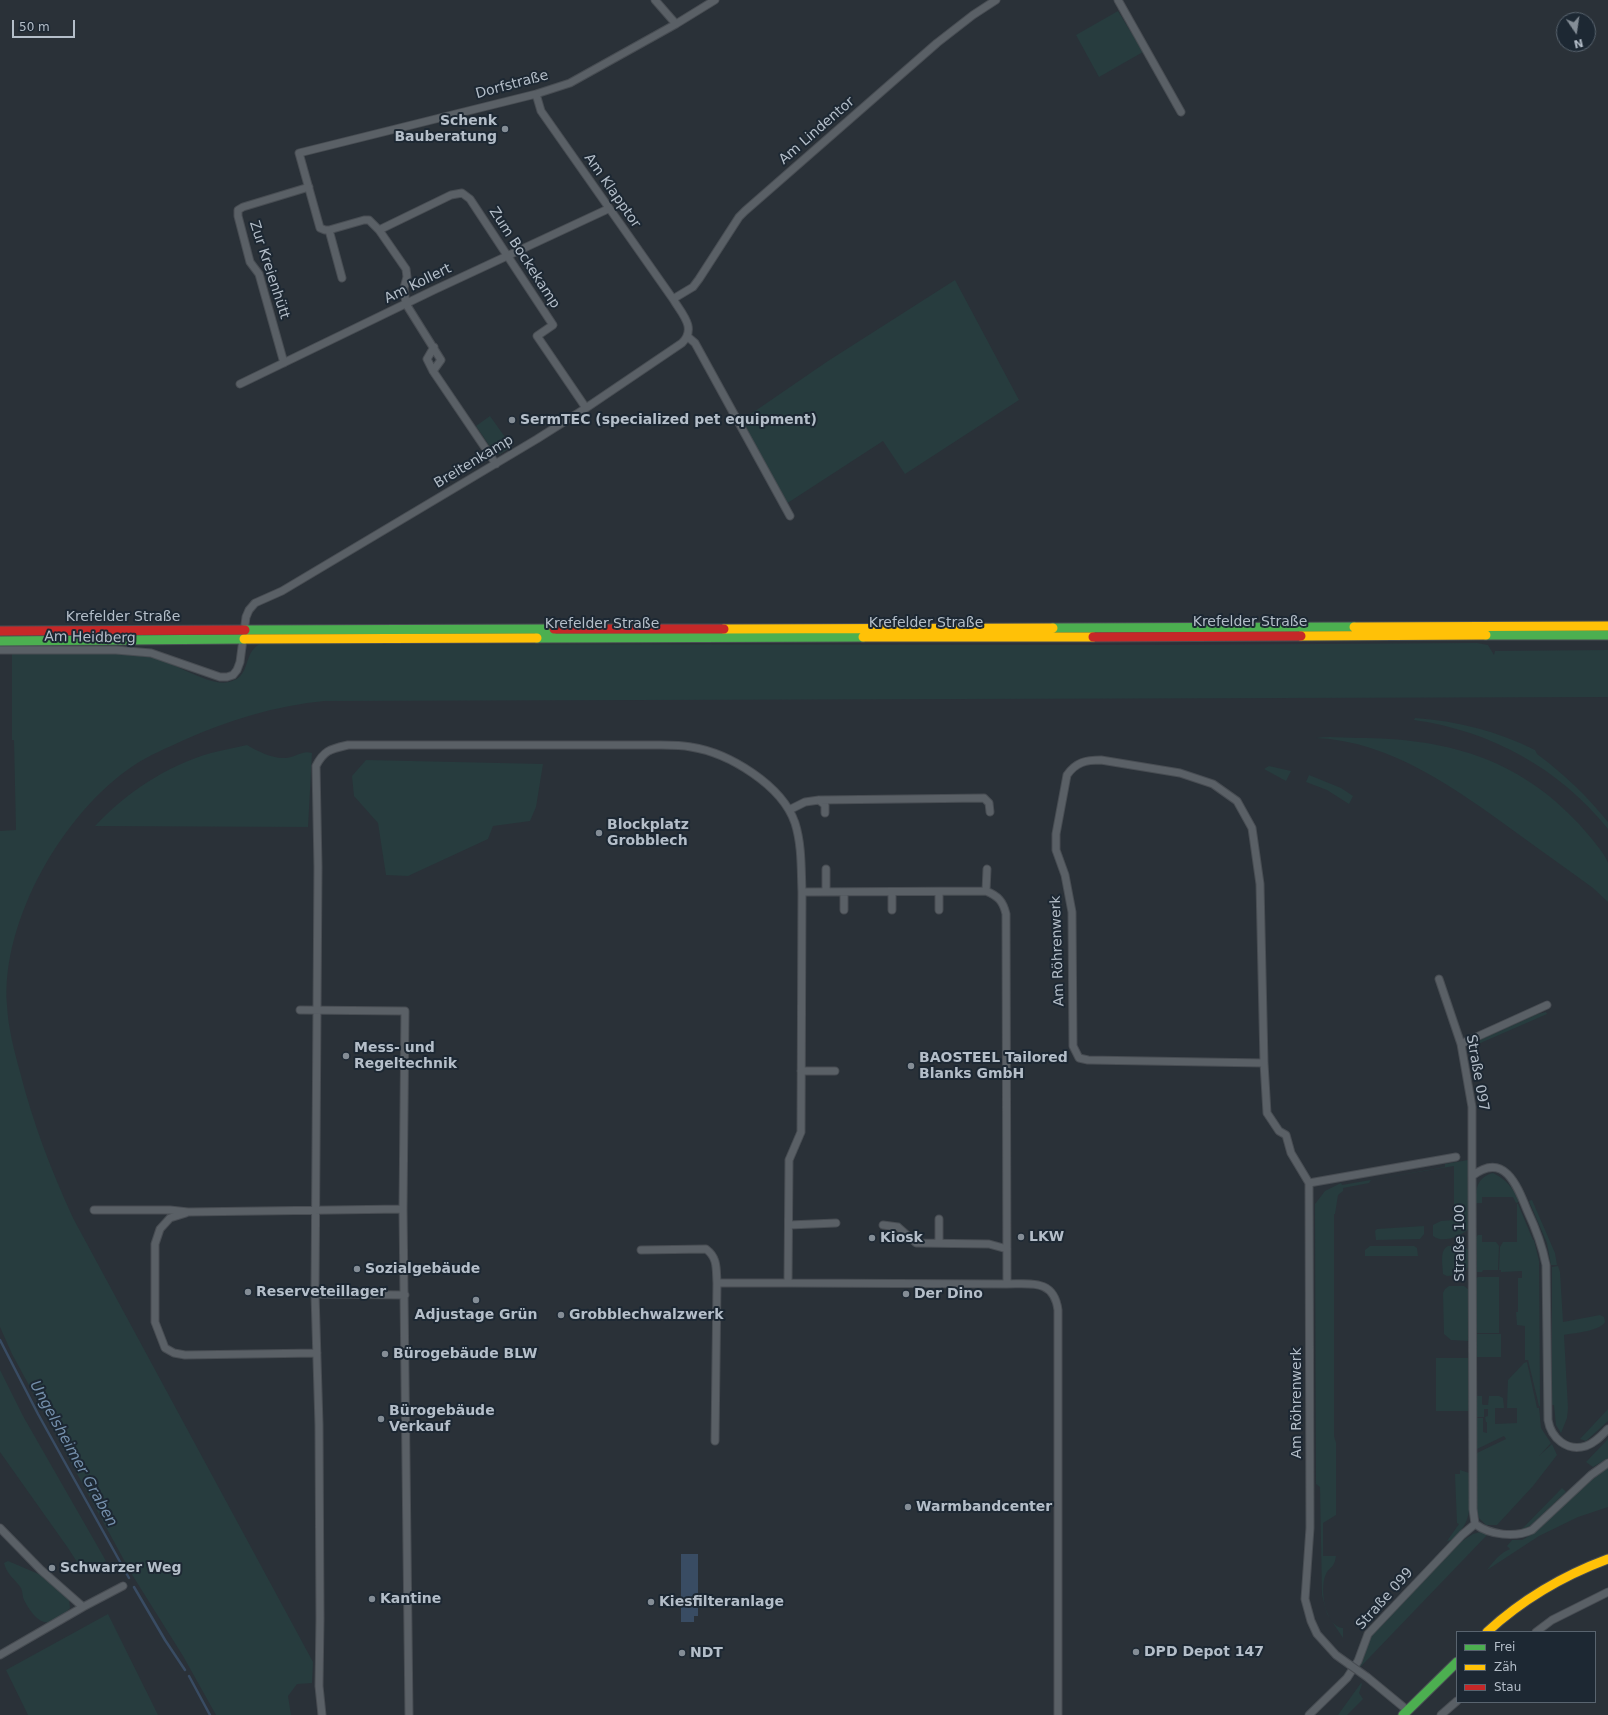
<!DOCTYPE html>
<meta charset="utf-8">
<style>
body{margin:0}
#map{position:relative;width:1608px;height:1715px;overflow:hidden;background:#2a3138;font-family:"DejaVu Sans",sans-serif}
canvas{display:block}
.legend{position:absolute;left:1456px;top:1631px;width:140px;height:72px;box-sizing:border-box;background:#1d2833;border:1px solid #59646f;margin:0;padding:5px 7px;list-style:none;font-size:12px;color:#b4bec9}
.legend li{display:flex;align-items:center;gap:8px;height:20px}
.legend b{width:20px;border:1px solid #59646f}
.north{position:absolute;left:1556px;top:12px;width:40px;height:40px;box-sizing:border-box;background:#1d2833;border:1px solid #59646f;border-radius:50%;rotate:167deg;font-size:11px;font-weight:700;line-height:16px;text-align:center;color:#b4bec9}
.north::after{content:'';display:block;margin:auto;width:14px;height:18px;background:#848d96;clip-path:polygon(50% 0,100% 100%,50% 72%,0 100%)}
.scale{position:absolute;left:12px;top:20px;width:63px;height:18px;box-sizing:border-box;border:2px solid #b4bec9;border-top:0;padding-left:5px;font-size:12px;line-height:14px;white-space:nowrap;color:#b4bec9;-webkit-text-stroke:3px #1d2833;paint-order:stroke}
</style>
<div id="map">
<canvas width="1608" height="1715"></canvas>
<ul class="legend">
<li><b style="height:5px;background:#4caf50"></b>Frei</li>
<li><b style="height:5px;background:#ffc107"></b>Zäh</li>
<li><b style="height:5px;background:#c62828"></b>Stau</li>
</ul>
<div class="north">N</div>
<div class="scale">50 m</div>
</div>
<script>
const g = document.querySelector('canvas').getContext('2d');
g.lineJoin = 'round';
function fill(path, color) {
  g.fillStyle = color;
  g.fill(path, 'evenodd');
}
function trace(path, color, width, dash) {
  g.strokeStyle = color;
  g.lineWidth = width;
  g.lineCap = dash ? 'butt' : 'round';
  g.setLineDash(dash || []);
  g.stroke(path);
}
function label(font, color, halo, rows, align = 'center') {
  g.font = font + ' "DejaVu Sans",sans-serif';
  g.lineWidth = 4;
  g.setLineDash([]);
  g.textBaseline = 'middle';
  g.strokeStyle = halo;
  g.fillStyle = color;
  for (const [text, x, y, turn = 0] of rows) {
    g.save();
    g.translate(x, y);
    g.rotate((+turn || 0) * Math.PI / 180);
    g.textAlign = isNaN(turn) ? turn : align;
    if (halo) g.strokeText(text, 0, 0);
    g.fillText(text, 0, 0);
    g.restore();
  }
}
const green = new Path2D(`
 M 1118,11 L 1143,52 L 1099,77 L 1076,35 Z
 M 955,280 L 1019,400 L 905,474 L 883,441 L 786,504 L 742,420 L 828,361 Z
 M 490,416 L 512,447 L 500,454 L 495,454 L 476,426 Z
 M 1477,643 L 1488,645 L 1494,655 L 1495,651 L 1608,650 L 1608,697 L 324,701 C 274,706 229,720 184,740 C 167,748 149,755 133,766 C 64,812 1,920 7,1005 C 8,1027 14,1050 20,1072 C 33,1123 51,1170 73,1218 L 313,1662 L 312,1683 L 297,1684 L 288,1696 L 291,1715 L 216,1715 L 183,1656 L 131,1573 L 12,1354 L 0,1327 L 0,831 L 16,830 L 14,740 L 12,740 L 12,654 C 40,654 69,653 97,653 C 116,654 136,654 155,658 C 175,663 210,687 229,682 C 252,677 242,653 260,644 L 1154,645 Z
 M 1415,718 C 1457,721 1497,731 1535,750 L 1537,754 C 1564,774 1587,796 1608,822 L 1608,829 C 1559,768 1491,731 1414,720 Z
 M 1316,738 C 1329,736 1344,738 1358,738 C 1445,738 1518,758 1579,824 C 1585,831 1606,854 1608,863 C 1608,875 1608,890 1608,902 L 1593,888 C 1567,869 1540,850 1514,831 C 1456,789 1391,741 1316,738 Z
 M 247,745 C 257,751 273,759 285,758 C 295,758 302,750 312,753 L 308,827 L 95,826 C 126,793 166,766 211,753 C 222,750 235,748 247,745 Z
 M 366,760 L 543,764 L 536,807 L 530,821 L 493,826 L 488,839 L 408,876 L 386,875 L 378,823 L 354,796 L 352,776 Z
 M 1269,766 L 1291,771 L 1286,781 L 1264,769 Z
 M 1309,775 L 1341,788 L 1353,796 L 1349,804 L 1327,790 L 1306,782 Z
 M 1546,1012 L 1547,1014 L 1469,1048 L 1475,1062 L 1473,1063 L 1468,1049 L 1471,1044 L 1538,1014 Z
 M 1468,1160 L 1469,1229 C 1460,1236 1443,1244 1433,1236 L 1433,1225 L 1441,1221 L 1454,1220 L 1454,1166 L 1371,1180 L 1369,1183 L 1343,1188 L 1343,1191 L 1338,1195 L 1335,1214 L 1334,1214 L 1334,1436 L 1336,1443 L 1336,1515 L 1323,1523 L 1323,1556 L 1336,1556 C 1334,1569 1330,1566 1326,1574 C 1319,1588 1325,1627 1343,1628 L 1343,1638 L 1327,1614 L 1322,1595 L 1320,1487 L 1316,1484 L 1315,1204 L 1325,1191 L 1341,1183 L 1342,1185 L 1445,1167 L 1445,1164 Z
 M 1493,1173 C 1507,1180 1513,1188 1519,1202 L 1516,1203 L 1513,1197 L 1482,1197 L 1482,1203 L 1476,1203 C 1475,1188 1478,1177 1493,1173 Z
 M 1532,1200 L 1555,1253 L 1557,1265 L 1551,1265 L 1547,1243 L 1529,1201 Z
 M 1517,1204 L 1518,1204 L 1533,1240 L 1534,1240 L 1539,1261 L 1540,1406 L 1539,1406 L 1528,1360 L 1525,1360 L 1525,1326 L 1517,1325 L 1516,1312 L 1518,1312 L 1518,1278 L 1522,1278 L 1522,1271 L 1501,1272 L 1501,1270 L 1499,1270 L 1500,1247 L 1503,1242 L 1517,1242 Z
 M 1424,1226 L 1424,1234 L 1420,1239 L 1376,1240 L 1375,1231 L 1377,1229 Z
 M 1478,1235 L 1482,1235 L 1482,1242 L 1496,1242 L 1499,1246 L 1498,1270 L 1483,1270 L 1482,1272 L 1477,1272 L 1476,1237 Z
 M 1370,1246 L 1414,1246 L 1417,1248 L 1418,1256 L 1365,1256 L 1365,1250 Z
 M 1448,1246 L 1463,1246 L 1468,1249 C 1469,1257 1471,1268 1464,1272 L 1462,1270 L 1458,1272 L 1459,1275 L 1447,1276 L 1443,1274 C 1443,1266 1439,1250 1448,1246 Z
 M 1558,1266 L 1560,1272 L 1563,1322 L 1600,1315 L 1604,1317 L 1605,1322 C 1601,1331 1573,1333 1564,1335 L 1568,1408 L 1567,1418 L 1561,1433 L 1556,1425 L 1554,1405 L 1552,1405 L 1552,1267 Z
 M 1478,1277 L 1499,1277 L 1499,1333 L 1476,1333 L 1476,1278 Z
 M 1449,1286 L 1464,1286 L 1468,1289 L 1469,1341 L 1451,1340 L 1444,1334 L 1443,1293 L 1445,1289 Z
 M 1476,1334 L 1501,1334 L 1501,1357 L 1477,1357 Z
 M 1436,1358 L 1469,1358 L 1469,1411 L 1436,1411 Z
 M 1527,1362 L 1537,1408 L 1539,1408 L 1541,1428 L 1551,1443 L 1539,1456 L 1552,1444 L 1557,1455 L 1533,1486 L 1497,1525 L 1486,1525 L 1479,1518 L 1477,1511 L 1477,1453 L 1506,1439 L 1504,1436 L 1477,1449 L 1477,1418 L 1483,1418 L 1483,1432 L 1487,1433 L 1487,1422 L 1486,1422 L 1485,1417 L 1488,1416 L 1488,1409 L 1484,1409 L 1484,1417 L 1477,1417 L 1477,1396 L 1482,1396 L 1482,1404 L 1483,1405 L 1488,1405 L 1489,1396 L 1499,1396 L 1503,1398 L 1504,1408 L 1495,1408 L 1495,1424 L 1517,1423 L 1517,1408 L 1507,1408 L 1508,1380 L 1524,1363 Z
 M 0,1370 L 23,1416 L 106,1561 L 84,1573 L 68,1548 L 0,1452 Z
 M 1608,1409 L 1608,1421 L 1586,1441 L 1580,1439 Z
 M 1608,1439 L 1608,1458 L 1593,1467 L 1586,1462 Z
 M 1608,1467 L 1608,1507 L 1578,1517 L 1539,1536 L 1487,1570 C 1493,1562 1500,1553 1510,1549 L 1507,1546 L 1512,1540 L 1522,1540 L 1531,1535 L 1579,1490 Z
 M 1460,1470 L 1469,1473 C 1469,1496 1475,1517 1457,1535 C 1454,1538 1452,1541 1447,1541 L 1459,1524 L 1457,1523 L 1455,1474 L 1460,1474 Z
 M 1562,1488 L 1566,1492 L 1530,1526 L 1520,1531 Z
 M 1480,1532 L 1488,1534 L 1344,1684 L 1362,1658 L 1372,1635 L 1462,1541 L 1473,1534 Z
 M 8,1561 L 41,1575 L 69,1599 L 70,1608 C 50,1631 37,1625 24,1600 C 22,1596 23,1592 21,1588 C 15,1579 7,1575 4,1563 Z
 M 108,1614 L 158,1715 L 28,1715 L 6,1670 Z
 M 1361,1683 L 1362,1684 L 1359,1693 L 1363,1699 L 1347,1715 L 1338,1715 Z`);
const water = new Path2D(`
 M 681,1554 L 698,1554 L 698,1616 L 694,1616 L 694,1622 L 681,1622 Z`);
const stream = new Path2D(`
 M 0,1340 L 38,1414 L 129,1578
 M 134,1587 L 165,1640 L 185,1670
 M 189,1676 L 210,1715`);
const street = new Path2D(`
 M 655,0 L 676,24
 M 1118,0 L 1181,112
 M 329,230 L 342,278
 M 379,230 L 451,195 L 462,193 L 470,199 L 553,325 L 537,336 L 586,408
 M 673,299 L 693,287 L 699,279 L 739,217 L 745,211 L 937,43 L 973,15 L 996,0
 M 688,337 L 695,343 L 790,516
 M 434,347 L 427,359 L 433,371 L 496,464
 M 284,363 L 259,274 L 250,262 L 238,216 L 238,210 L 243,207 L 309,187
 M 433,371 L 441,360 L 406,304 L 404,288 L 407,277 L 406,269 L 379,230 L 369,220 L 364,220 L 329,230 L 325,230 L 320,228 L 299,153 L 536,94 L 570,83 L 676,24 L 715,0
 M 240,384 L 434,290 L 608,209
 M 0,650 L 116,650 L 151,653 L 220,677 L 227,677 L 233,675 L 237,670 L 240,662 L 246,617 L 249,610 L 255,603 L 282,591 L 537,439 L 586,408 L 682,343 C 697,328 682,314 673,299 L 541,111 L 536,94
 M 819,800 L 825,805 L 825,813
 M 789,810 L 805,802 L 819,800 L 984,798 L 989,803 L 990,812
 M 986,891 C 998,896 1003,901 1006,914 L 1007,1284 L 788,1283 L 789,1160 L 801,1132 L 802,892 Z
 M 986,891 L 987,869
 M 826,892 L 826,869
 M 844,892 L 844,910
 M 939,892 L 939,910
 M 892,910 L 892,892
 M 1439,979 L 1461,1044 L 1472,1107 L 1472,1176
 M 300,1010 L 405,1011 L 403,1209 L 409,1715
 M 1461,1044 L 1547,1005
 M 1264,1063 L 1088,1060 L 1079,1058 L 1073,1046 L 1072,912 L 1065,875 L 1056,850 L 1056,834 L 1067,775 C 1076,762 1086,760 1101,760 L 1180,773 L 1213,784 L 1237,801 L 1252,828 L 1260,884 L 1264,1063 L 1267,1113 L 1279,1131 L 1286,1135 L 1291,1153 L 1309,1183 L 1310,1528 L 1305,1599 L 1311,1621 L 1317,1634 L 1336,1655 L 1350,1665
 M 801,1071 L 835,1071
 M 1309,1183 L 1456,1157
 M 94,1210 L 170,1210 L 188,1212 L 403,1209
 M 186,1213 L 170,1218 L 160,1229 L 155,1244 L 155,1322 L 165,1348 L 174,1353 L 185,1355 L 317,1353
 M 939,1219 L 939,1243
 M 789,1225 L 836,1223
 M 883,1225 L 898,1227 L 916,1243 L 989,1244 L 1007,1249
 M 641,1250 L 706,1249 C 718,1258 716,1269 717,1283
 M 1007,1284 C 1031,1284 1054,1279 1058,1310 L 1058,1715
 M 315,1294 L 405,1295
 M 1608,1429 C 1601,1436 1595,1443 1586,1446 C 1567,1452 1551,1438 1548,1420 L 1546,1265 C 1542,1244 1536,1229 1527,1210 C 1517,1185 1504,1151 1472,1176 L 1473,1509 L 1475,1524 C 1490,1535 1515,1538 1532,1530 L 1591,1475 L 1608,1463
 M 715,1441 L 717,1283 L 788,1283
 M 0,1528 L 41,1570 L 83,1607
 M 1536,1632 L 1552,1620 L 1608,1592
 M 0,1655 L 83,1607 L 123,1586
 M 1367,1677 L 1407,1710
 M 322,1715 L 319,1686 L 320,1619 L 319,1425 L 315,1294 L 318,867 L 316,766 C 324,750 331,749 348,745 L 661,745 C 671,745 681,745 691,747 C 729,753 782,785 795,823 C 802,845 801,869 802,892
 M 1309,1715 L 1347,1678 L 1358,1661 L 1368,1634 L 1462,1535 L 1475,1524
 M 1441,1715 L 1457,1701`);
const fast = new Path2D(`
 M 1053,628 L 1354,627
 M 245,630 L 554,629
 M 1486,635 L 1608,635
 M 537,638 L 863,637
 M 0,641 L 244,639
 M 1403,1715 L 1457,1662`);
const slow = new Path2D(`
 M 1354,627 L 1608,626
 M 724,629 L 1053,628
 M 1301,636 L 1486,635
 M 863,637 L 1093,637
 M 244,639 L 537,638
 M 1487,1632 C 1523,1599 1562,1576 1608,1559`);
const jam = new Path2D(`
 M 554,629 L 724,629
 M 0,631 L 245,630
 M 1093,637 L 1301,636`);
const streetBridge = new Path2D(`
 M 1350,1665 L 1367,1677`);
const markers = [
 [505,129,4,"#848d96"],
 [512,420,4,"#848d96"],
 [599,833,4,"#848d96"],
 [346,1056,4,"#848d96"],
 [911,1066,4,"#848d96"],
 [1021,1237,4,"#848d96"],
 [872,1238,4,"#848d96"],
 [357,1269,4,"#848d96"],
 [248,1292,4,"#848d96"],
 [906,1294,4,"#848d96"],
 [476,1300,4,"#848d96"],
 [561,1315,4,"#848d96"],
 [385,1354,4,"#848d96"],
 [381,1419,4,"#848d96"],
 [908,1507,4,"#848d96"],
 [52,1568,4,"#848d96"],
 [372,1599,4,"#848d96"],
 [651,1602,4,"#848d96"],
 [1136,1652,4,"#848d96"],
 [682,1653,4,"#848d96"]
];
const streetNames = [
 ["Dorfstraße",512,85,-15],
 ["Am Lindentor",817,131,-41],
 ["Am Klapptor",612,191,55],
 ["Zum Bockekamp",524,258,57],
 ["Zur Kreienhütt",269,270,72],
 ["Am Kollert",418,284,-26],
 ["Breitenkamp",474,462,-31],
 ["Krefelder Straße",123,617],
 ["Krefelder Straße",1250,622],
 ["Krefelder Straße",926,623],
 ["Krefelder Straße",602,624],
 ["Am Heidberg",90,638,1],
 ["Am Röhrenwerk",1058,951,-92],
 ["Straße 097",1477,1073,80],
 ["Straße 100",1460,1243,-90],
 ["Am Röhrenwerk",1297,1403,-90],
 ["Straße 099",1385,1599,-48]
];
const poiNames = [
 ["Schenk",497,121,"right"],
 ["Bauberatung",497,137,"right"],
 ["SermTEC (specialized pet equipment)",520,420],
 ["Blockplatz",607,825],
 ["Grobblech",607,841],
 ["Mess- und",354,1048],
 ["Regeltechnik",354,1064],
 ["BAOSTEEL Tailored",919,1058],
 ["Blanks GmbH",919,1074],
 ["LKW",1029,1237],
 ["Kiosk",880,1238],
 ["Sozialgebäude",365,1269],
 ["Reserveteillager",256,1292],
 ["Der Dino",914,1294],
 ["Adjustage Grün",476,1315,"center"],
 ["Grobblechwalzwerk",569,1315],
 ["Bürogebäude BLW",393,1354],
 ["Bürogebäude",389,1411],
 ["Verkauf",389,1427],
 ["Warmbandcenter",916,1507],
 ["Schwarzer Weg",60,1568],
 ["Kantine",380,1599],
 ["Kiesfilteranlage",659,1602],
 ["DPD Depot 147",1144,1652],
 ["NDT",690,1653]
];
const waterNames = [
 ["Ungelsheimer Graben",73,1454,61]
];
fill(green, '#273c3e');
fill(water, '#394c63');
trace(stream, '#394c63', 2.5);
trace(street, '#484d53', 9);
trace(fast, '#484d53', 11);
trace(slow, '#484d53', 11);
trace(jam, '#484d53', 11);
trace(street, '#5a6066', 7);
trace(fast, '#4caf50', 9);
trace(slow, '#ffc107', 9);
trace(jam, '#c62828', 9);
trace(streetBridge, '#484d53', 9, []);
trace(streetBridge, '#5a6066', 7);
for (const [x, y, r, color] of markers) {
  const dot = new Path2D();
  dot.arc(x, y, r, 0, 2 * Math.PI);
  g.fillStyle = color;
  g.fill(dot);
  trace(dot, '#1d2833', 1.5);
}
label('14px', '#b4bec9', '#1d2833', streetNames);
label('bold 14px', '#b4bec9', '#1d2833', poiNames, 'left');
label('italic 15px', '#7590ac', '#1d2833', waterNames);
</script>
